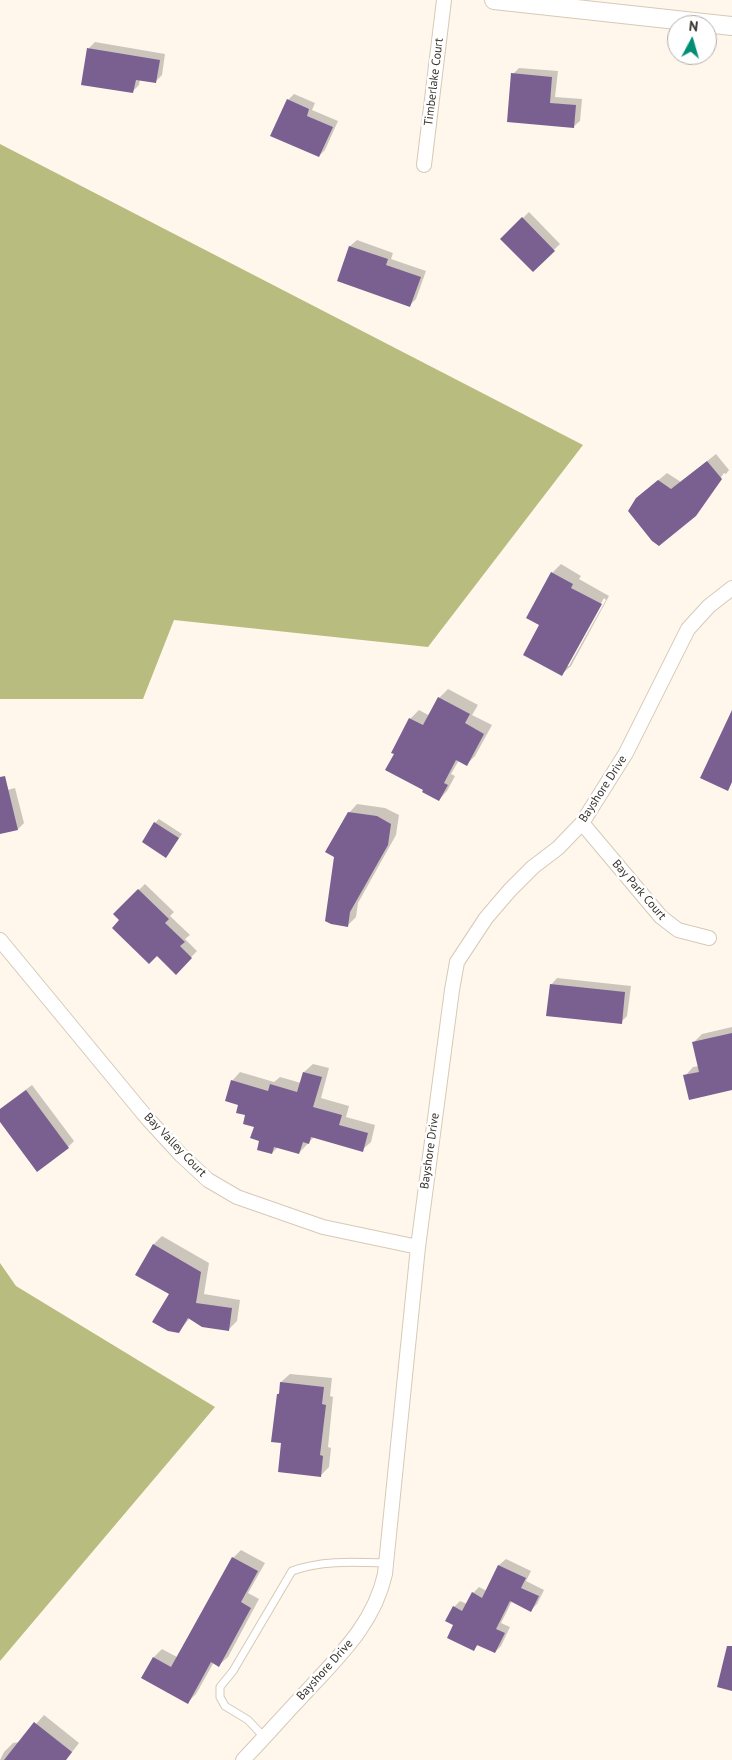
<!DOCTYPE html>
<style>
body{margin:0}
#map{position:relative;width:732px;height:1760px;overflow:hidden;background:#fff7ec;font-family:"PT Sans",sans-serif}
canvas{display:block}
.north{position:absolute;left:667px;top:15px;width:50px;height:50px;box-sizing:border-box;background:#fff;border:1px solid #afadaa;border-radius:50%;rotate:6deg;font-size:14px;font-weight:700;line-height:20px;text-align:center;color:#37322b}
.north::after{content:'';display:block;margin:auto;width:18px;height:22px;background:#008e77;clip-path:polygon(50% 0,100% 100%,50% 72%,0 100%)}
</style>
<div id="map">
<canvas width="732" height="1760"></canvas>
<div class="north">N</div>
</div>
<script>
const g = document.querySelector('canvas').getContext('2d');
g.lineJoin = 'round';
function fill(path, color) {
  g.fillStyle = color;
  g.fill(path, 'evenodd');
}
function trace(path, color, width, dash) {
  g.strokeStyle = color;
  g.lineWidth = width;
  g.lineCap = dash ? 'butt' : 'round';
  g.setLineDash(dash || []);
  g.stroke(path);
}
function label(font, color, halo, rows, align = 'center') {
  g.font = font + ' "PT Sans",sans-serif';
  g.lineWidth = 5;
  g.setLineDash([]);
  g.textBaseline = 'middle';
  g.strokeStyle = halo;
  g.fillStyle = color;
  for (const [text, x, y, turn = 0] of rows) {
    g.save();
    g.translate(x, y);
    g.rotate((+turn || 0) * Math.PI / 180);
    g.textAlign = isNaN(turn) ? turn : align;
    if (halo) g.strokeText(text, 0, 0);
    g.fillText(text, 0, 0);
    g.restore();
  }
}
const forest = new Path2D(`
 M 0,144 L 583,445 L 428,647 L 174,620 L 143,699 L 0,699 Z
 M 0,1263 L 16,1286 L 215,1407 L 0,1661 Z`);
const shadow = new Path2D(`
 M 95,42 L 165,54 L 162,75 L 155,82 L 140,79 L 139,85 L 133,91 L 89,48 Z
 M 519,68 L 558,71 L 555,97 L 582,99 L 580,121 L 573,127 L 513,74 Z
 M 294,94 L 315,103 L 312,110 L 338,121 L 325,150 L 319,156 L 288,100 Z
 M 529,212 L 560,244 L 533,270 L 502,239 Z
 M 357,240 L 393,253 L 391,259 L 426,271 L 416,299 L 410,305 L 338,280 L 350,246 Z
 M 716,454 L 729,470 L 726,474 L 724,473 L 696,513 L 637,498 L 667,473 L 681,482 Z
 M 561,564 L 581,576 L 579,579 L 609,596 L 571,666 L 562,674 L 541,625 L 552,573 ZM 604,598 L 606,600 L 569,666 L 566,666 Z
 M 448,689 L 478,705 L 472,715 L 492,725 L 475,756 L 466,765 L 459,760 L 451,774 L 455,776 L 447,791 L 439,800 L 424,789 L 396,754 L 392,752 L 410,719 L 419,710 L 430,716 L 439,698 Z
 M 15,788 L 24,823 L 18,829 L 0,833 L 0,792 Z
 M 357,804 L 385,808 L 399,815 L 396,835 L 358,903 L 356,917 L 347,926 L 349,813 Z
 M 159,819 L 182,834 L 166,856 L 155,823 Z
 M 145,884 L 174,912 L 170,916 L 190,935 L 185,939 L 197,951 L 176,973 L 114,914 Z
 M 557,978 L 631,986 L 627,1016 L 621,1022 L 551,985 Z
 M 732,1027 L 732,1089 L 685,1076 L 693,1067 L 699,1066 L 693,1043 L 702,1034 Z
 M 313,1064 L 329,1068 L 321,1098 L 349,1106 L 346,1117 L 375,1125 L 371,1142 L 362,1150 L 314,1137 L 299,1153 L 278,1147 L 272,1153 L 261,1140 L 255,1126 L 240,1104 L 232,1081 L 240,1072 L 274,1082 L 280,1077 L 301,1083 L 304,1072 Z
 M 32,1085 L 74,1141 L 68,1147 L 0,1120 L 0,1109 Z
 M 162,1236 L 209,1263 L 204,1294 L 240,1300 L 237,1321 L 228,1330 L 190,1318 L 179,1331 L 171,1294 L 137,1274 L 154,1244 Z
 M 290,1374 L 332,1378 L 330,1396 L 333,1397 L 328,1447 L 331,1448 L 329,1467 L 320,1476 L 283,1442 L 278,1394 L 280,1392 L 281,1382 Z
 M 241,1550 L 265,1563 L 248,1593 L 259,1599 L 228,1657 L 219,1665 L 214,1662 L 196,1694 L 187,1703 L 142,1678 L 154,1657 L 162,1649 L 177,1657 L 233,1558 Z
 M 506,1559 L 531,1571 L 526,1581 L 544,1590 L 537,1604 L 531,1610 L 512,1601 L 501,1623 L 510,1627 L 501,1646 L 495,1652 L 479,1644 L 474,1649 L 455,1624 L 454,1607 L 460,1601 L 467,1604 L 473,1593 L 479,1587 L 487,1591 L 499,1565 Z
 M 44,1715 L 79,1743 L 66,1760 L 0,1760 L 4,1752 L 13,1743 L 20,1742 Z`);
const building = new Path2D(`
 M 87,48 L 160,60 L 156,83 L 136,80 L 133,93 L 81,85 Z
 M 511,73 L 552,77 L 550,103 L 576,105 L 574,128 L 507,122 Z
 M 287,99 L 309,109 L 307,116 L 333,127 L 319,157 L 270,136 Z
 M 522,217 L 555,251 L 533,272 L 500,239 Z
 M 349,246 L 388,259 L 386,265 L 421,277 L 410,307 L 337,281 Z
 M 707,461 L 722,479 L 696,516 L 659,546 L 652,541 L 628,511 L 636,498 L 658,480 L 671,489 Z
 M 551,572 L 573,584 L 571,588 L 602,604 L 562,676 L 523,655 L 539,625 L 526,618 Z
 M 438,697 L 470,714 L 465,723 L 484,734 L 467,766 L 456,760 L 444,783 L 448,785 L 439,801 L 422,792 L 423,790 L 385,770 L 394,754 L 391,753 L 409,718 L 423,725 Z
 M 732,710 L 732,782 L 728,791 L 700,778 Z
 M 5,776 L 18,830 L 0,834 L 0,777 Z
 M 348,812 L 377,816 L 391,824 L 388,845 L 350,912 L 348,927 L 331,924 L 325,921 L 334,857 L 325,852 Z
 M 154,822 L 179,838 L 166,858 L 142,842 Z
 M 138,889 L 169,919 L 165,923 L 185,942 L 180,946 L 192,958 L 176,975 L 157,956 L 149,964 L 112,928 L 119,920 L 113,914 Z
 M 550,984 L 625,992 L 622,1024 L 546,1016 Z
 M 732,1033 L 732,1090 L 689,1100 L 683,1075 L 699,1072 L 692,1042 Z
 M 303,1072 L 322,1077 L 313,1107 L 342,1115 L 339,1125 L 368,1133 L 363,1152 L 311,1137 L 309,1144 L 303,1142 L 299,1154 L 274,1147 L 272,1154 L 257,1150 L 259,1141 L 250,1138 L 254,1127 L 243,1124 L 245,1115 L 236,1113 L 238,1105 L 225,1101 L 231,1080 L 268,1091 L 270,1084 L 297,1092 Z
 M 26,1090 L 69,1148 L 37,1172 L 0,1122 L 0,1109 Z
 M 153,1244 L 201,1272 L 196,1303 L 232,1308 L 229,1331 L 202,1327 L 188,1318 L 179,1333 L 168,1331 L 152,1322 L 169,1294 L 135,1275 Z
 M 280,1382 L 324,1387 L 322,1404 L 326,1405 L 320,1455 L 323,1456 L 321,1477 L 278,1472 L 281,1443 L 271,1442 L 277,1394 L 279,1394 Z
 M 232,1557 L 258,1571 L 241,1602 L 251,1608 L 219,1667 L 211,1662 L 188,1704 L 141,1678 L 153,1657 L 171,1667 Z
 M 498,1565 L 526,1578 L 521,1588 L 539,1596 L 531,1612 L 510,1601 L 496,1629 L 505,1633 L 495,1653 L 477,1645 L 474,1651 L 447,1638 L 453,1625 L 445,1621 L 453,1606 L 462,1611 L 472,1592 L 482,1598 Z
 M 727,1646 L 732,1646 L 732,1691 L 717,1687 Z
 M 34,1722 L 72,1752 L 66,1760 L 4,1760 Z`);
const service = new Path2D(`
 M 264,1737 L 248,1720 L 225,1706 L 220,1697 L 220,1687 L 233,1671 L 292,1571 C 321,1560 355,1562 386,1563`);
const minor = new Path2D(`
 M 424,165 L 444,0
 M 582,823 L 661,917 L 678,930 L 709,938
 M 0,940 L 147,1118 L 181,1155 L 208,1180 L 237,1197 L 323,1227 L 418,1247
 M 243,1760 C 265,1737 286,1713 308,1690 C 341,1654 374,1623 385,1574 L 418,1247 L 452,990 L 457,962 L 486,918 L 510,890 L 533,867 L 558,848 L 582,823 L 626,753 L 688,629 L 709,606 L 732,588`);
const tertiary = new Path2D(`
 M 494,0 L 732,26`);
const streetNames = [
 ["Timberlake Court",434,82,-83],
 ["Bayshore Drive",603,789,-57],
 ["Bay Park Court",639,890,49],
 ["Bay Valley Court",175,1145,46],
 ["Bayshore Drive",430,1151,-82],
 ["Bayshore Drive",325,1670,-48]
];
fill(forest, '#b8bd7f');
fill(shadow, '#0003');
fill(building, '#7a5f91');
trace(service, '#d6c9b7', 9);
trace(minor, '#d6c9b7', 16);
trace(tertiary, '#d6c9b7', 20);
trace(service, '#fff', 7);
trace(minor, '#fff', 14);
trace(tertiary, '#fff', 18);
label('12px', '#37322b', '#fff', streetNames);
</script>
